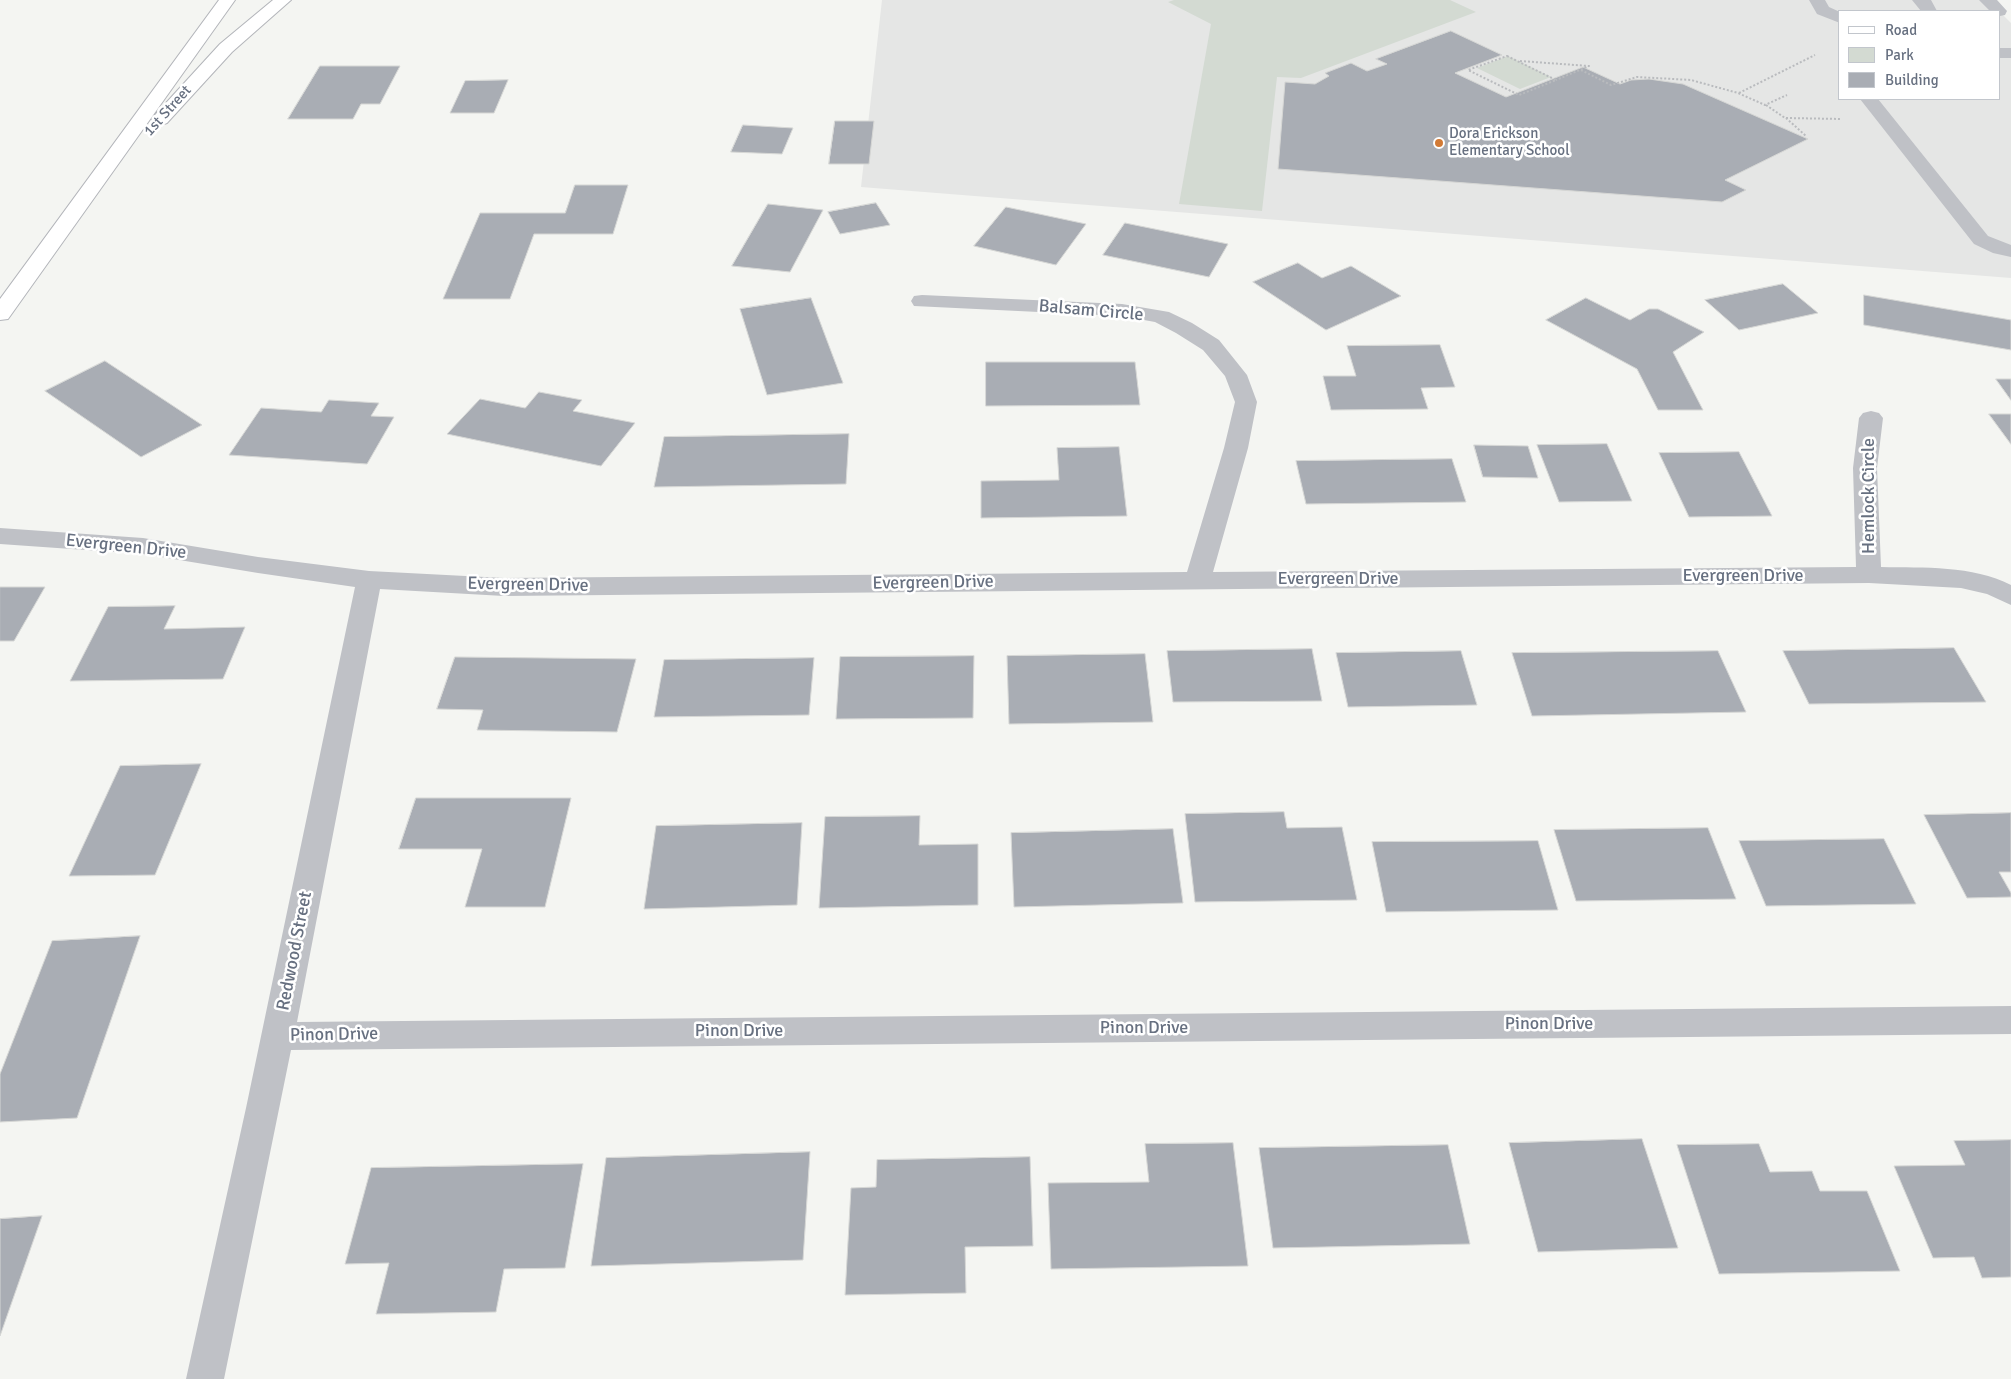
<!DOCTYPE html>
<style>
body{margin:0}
#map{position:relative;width:2011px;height:1379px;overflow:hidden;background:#f4f5f2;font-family:Signika,sans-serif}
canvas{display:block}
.legend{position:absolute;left:1838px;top:10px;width:162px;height:90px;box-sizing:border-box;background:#fff;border:1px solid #c2c6cc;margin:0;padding:6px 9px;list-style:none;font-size:15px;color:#677080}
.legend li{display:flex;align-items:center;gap:10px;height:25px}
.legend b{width:25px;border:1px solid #c2c6cc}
</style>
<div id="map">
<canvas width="2011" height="1379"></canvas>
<ul class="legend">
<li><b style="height:6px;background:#fff"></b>Road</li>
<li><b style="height:14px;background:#d3dad2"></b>Park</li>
<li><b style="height:14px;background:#a9adb4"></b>Building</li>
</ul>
</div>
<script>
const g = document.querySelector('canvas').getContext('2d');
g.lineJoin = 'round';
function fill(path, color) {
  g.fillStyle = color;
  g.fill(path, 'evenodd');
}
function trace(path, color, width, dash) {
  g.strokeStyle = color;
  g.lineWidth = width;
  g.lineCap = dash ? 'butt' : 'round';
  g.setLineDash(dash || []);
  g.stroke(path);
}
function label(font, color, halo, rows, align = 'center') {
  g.font = font + ' Signika,sans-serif';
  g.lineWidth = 5;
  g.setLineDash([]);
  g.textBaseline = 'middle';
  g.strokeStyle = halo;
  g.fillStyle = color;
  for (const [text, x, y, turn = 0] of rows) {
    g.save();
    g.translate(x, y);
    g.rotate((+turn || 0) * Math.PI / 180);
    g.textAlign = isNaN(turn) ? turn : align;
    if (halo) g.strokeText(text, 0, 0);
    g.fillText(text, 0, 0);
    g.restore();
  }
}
const built = new Path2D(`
 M 882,0 L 1987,0 L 1999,11 L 1840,11 L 1840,99 L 2000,99 L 2000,12 L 2011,23 L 2011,278 L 861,187 Z`);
const green = new Path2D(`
 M 1174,0 L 1450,0 L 1476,12 L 1301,78 L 1277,77 L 1262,211 L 1179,204 L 1211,24 L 1168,2 Z
 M 1508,56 L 1551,77 L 1520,89 L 1477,68 Z`);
const building = new Path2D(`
 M 1451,31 L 1502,55 L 1455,73 L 1506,97 L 1583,67 L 1620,84 L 1631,80 L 1649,79 L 1683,84 L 1808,139 L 1725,180 L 1746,190 L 1722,202 L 1278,169 L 1285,82 L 1315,84 L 1329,76 L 1325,73 L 1351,63 L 1367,71 L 1387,64 L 1376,59 Z
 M 320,66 L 400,66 L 380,104 L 361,104 L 353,119 L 288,119 Z
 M 508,80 L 494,113 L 450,113 L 465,81 Z
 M 835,121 L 874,121 L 869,164 L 829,164 Z
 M 743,125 L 793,128 L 782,154 L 731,152 Z
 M 575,185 L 628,185 L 613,234 L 534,234 L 510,299 L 443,299 L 480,213 L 565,213 Z
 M 876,203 L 890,225 L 840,234 L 828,212 Z
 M 768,204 L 823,210 L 790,272 L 732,266 Z
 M 1006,207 L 1086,224 L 1056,265 L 974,246 Z
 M 1125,223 L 1228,244 L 1209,277 L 1103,255 Z
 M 1298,263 L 1322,278 L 1351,266 L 1401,296 L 1326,330 L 1253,282 Z
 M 1783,284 L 1818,313 L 1739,330 L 1705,300 Z
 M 1864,295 L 2011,320 L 2011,350 L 1864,325 Z
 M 811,298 L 843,383 L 767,395 L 740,309 Z
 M 1586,298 L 1630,320 L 1649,309 L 1658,309 L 1704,332 L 1673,352 L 1703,410 L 1658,410 L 1637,369 L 1546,320 Z
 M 1440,345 L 1455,387 L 1421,388 L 1428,409 L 1331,410 L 1323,376 L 1356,376 L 1347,346 Z
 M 105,361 L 202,425 L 141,457 L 45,391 Z
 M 986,362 L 1135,362 L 1140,405 L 986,406 Z
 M 1996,379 L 2011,379 L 2011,400 Z
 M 539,392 L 582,400 L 573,411 L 635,423 L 601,466 L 447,434 L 480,399 L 525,408 Z
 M 329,400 L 379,403 L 371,416 L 394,417 L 367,464 L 229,455 L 261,408 L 321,412 Z
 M 1989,414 L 2011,414 L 2011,444 Z
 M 849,434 L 846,484 L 654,487 L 664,437 Z
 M 1607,444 L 1632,501 L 1559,502 L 1537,445 Z
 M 1474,445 L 1528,446 L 1538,478 L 1483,477 Z
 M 1119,447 L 1127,516 L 981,518 L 981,481 L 1059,480 L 1057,448 Z
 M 1739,452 L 1772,516 L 1689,517 L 1659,453 Z
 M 1452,459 L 1466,502 L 1306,504 L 1296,461 Z
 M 0,587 L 45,587 L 14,641 L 0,641 Z
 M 175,606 L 164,629 L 245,627 L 223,679 L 70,681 L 108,607 Z
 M 1954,648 L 1986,702 L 1809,704 L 1783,651 Z
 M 1312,649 L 1322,701 L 1173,702 L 1167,651 Z
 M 1461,651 L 1477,705 L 1348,707 L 1336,653 Z
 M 1718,651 L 1746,712 L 1532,716 L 1512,653 Z
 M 1145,654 L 1153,722 L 1009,724 L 1007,656 Z
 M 974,656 L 973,718 L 836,719 L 840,657 Z
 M 455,657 L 636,659 L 617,732 L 477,730 L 483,710 L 437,709 Z
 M 814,658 L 809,715 L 654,717 L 664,660 Z
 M 201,764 L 155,875 L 69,876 L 120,766 Z
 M 416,798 L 571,798 L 545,907 L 465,907 L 482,849 L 399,849 Z
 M 1284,812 L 1287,828 L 1342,827 L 1357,900 L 1195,902 L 1185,814 Z
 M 2011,813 L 2011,872 L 1999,872 L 2011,893 L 2011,897 L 1967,898 L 1924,815 Z
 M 920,816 L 919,845 L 978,844 L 978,905 L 819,908 L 825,817 Z
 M 802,823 L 797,905 L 644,909 L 656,826 Z
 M 1708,828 L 1736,899 L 1576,901 L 1554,830 Z
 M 1173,829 L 1183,903 L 1014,907 L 1011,833 Z
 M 1884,839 L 1916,904 L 1766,906 L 1739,841 Z
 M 1538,841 L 1558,910 L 1386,912 L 1372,842 Z
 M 140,936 L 77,1118 L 0,1122 L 0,1074 L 52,941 Z
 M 1642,1139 L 1678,1248 L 1538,1252 L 1509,1143 Z
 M 2011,1140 L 2011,1277 L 1982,1278 L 1974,1257 L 1933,1258 L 1894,1166 L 1965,1165 L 1954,1141 Z
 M 1233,1143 L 1248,1266 L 1051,1269 L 1048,1183 L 1149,1182 L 1145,1144 Z
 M 1759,1144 L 1770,1172 L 1812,1171 L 1820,1191 L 1867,1191 L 1900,1271 L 1719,1274 L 1677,1145 Z
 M 1448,1145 L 1470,1244 L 1273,1248 L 1259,1148 Z
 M 810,1152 L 803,1260 L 591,1266 L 606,1158 Z
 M 1030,1157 L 1033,1246 L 965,1247 L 966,1293 L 845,1295 L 851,1188 L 876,1187 L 877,1160 Z
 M 583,1164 L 565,1268 L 504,1269 L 496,1312 L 376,1314 L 389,1263 L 345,1264 L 371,1168 Z
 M 42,1216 L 0,1336 L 0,1219 Z`);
const path = new Path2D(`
 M 1507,56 L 1556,80 L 1519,95 L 1468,70 Z
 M 1520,61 L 1589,66 L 1556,80
 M 1581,70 L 1611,85 L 1637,77 L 1691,80 L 1738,93 L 1765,105 L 1787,95
 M 1739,93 L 1815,55
 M 1766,105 L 1785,118 L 1841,119
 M 1786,118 L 1806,136`);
const minor = new Path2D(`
 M 1809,0 L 1825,0 L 1829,7 L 1840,12 L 1840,23 L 1817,14 Z
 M 1912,0 L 1931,0 L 1937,11 L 1921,11 Z
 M 1979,0 L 1997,0 L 2007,11 L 2005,15 L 2000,16 L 2000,11 L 1990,11 Z
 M 2000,48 L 2011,48 L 2011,58 L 2000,58 Z
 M 1860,99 L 1878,99 L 1988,236 L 2011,245 L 2011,257 L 1993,253 L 1974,244 Z
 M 922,295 L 1122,304 L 1169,312 L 1192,323 L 1219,340 L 1247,375 L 1257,402 L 1248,448 L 1213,572 L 1856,567 L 1853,468 L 1859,418 L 1863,413 L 1871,411 L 1879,413 L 1883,418 L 1877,468 L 1881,567 C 1924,568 1972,565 2011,585 L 2011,605 L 1987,594 L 1961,588 L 1869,583 L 504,596 L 380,589 L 297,1022 L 2011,1006 L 2011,1034 L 291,1050 L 224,1379 L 186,1379 L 246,1108 L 355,587 L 258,573 L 143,554 L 0,544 L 0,528 L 143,538 L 258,557 L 369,571 L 504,578 L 1187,572 L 1224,448 L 1235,402 L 1225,376 L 1203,350 L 1176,333 L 1155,322 L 1122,316 L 914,306 L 911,301 L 914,296 Z`);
const major = new Path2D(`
 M 219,0 L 235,0 L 8,319 L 0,320 L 0,299 Z
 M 273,0 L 291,0 L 232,52 L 167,123 L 161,125 L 155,123 L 152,119 L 155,115 L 220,44 Z`);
const markers = [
 [1439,143,5,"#d27a35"]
];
const farStreetnames = [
 ["1st Street",168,111,-48]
];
const farPoinames = [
 ["Dora Erickson",1449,134],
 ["Elementary School",1449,151]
];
const streetNames = [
 ["Balsam Circle",1091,311,5],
 ["Hemlock Circle",1869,496,-90],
 ["Evergreen Drive",126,547,6],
 ["Evergreen Drive",1743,576],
 ["Evergreen Drive",1338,579],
 ["Evergreen Drive",933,583,-1],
 ["Evergreen Drive",528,585,1],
 ["Redwood Street",295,951,-79],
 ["Pinon Drive",1549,1024],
 ["Pinon Drive",1144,1028],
 ["Pinon Drive",739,1031],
 ["Pinon Drive",334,1035,-1]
];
fill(built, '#e5e6e5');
fill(green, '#d3dad2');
fill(building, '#a9adb4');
trace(building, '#d6d7d5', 1);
trace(major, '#b3b5ba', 2);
trace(path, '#b9bbbe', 2, [2, 2]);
fill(minor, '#bfc1c6');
fill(major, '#fff');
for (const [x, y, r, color] of markers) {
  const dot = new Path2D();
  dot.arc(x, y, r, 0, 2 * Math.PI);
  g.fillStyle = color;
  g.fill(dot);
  trace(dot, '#fff', 2);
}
label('15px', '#677080', '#fff', farStreetnames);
label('15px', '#677080', '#fff', farPoinames, 'left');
label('18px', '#677080', '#fff', streetNames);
</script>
